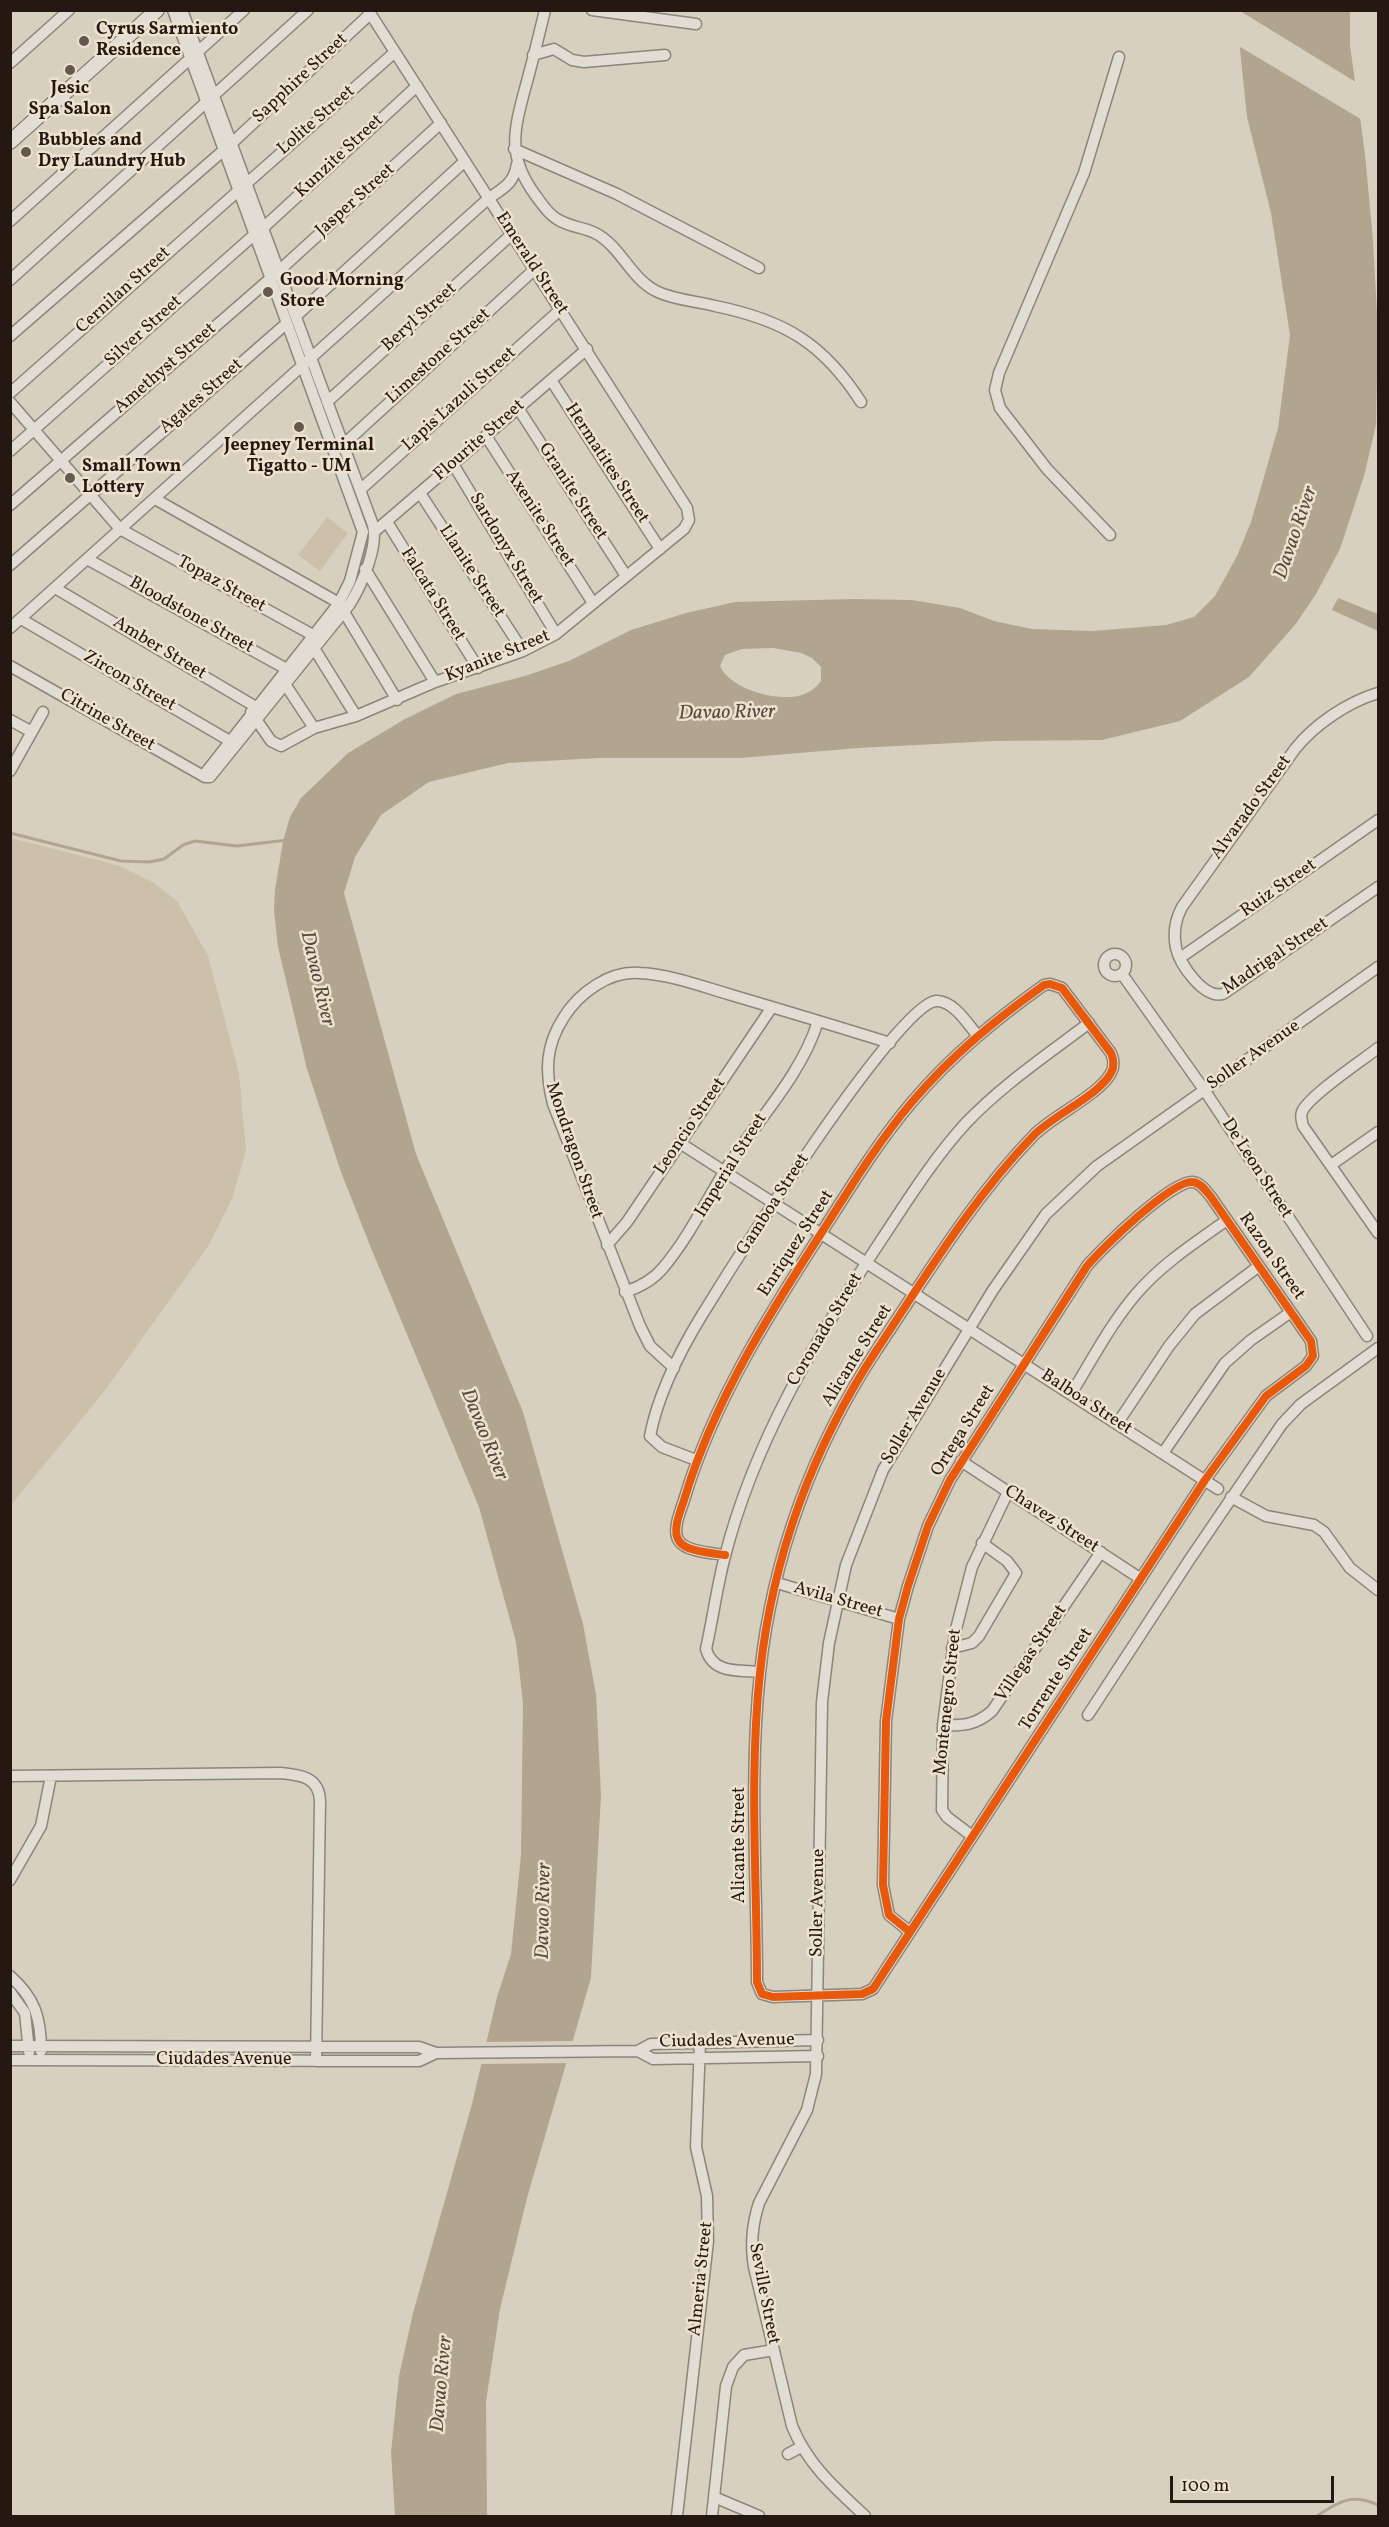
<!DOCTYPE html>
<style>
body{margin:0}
#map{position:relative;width:1389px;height:2527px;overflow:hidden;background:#d8d0be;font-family:Vollkorn,serif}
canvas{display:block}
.frame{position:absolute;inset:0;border:12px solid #251813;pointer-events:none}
.scale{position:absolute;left:1170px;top:2476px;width:164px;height:27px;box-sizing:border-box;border:3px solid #251813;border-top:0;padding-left:8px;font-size:18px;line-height:21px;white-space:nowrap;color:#251813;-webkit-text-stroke:4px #ede2ce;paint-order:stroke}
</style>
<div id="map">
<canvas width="1389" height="2527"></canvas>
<div class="frame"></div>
<div class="scale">100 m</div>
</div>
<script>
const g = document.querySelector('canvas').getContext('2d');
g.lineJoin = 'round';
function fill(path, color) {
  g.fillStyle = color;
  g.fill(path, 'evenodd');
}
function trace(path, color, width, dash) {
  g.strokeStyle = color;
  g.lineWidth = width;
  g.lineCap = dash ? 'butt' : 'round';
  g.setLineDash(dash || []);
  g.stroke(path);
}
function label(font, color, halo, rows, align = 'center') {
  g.font = font + ' Vollkorn,serif';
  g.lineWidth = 5;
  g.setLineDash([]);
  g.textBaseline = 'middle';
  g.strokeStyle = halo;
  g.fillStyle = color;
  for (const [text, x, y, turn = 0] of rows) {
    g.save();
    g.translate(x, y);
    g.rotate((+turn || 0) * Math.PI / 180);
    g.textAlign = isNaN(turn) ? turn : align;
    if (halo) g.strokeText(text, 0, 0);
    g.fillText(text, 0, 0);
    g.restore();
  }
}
const green = new Path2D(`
 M 327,517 L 348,533 L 320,571 L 298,555 Z
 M 11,838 L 120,866 L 151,881 L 177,901 L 208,956 L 239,1073 L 246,1151 L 232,1199 L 209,1245 L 103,1393 L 11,1505 Z`);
const water = new Path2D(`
 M 1236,11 L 1350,11 L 1350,45 L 1365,154 L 1373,240 L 1378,331 L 1376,425 L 1364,476 L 1340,549 L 1316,594 L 1295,625 L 1249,677 L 1180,721 L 1102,740 L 994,741 L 858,748 L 740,758 L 599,758 L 508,763 L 429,782 L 381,815 L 355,857 L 344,893 L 416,1154 L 523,1412 L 583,1624 L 596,1694 L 601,1795 L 591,1978 L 527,2198 L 500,2309 L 486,2402 L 487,2516 L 395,2516 L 391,2452 L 399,2376 L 413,2313 L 472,2104 L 497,1997 L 511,1954 L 521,1855 L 523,1703 L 516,1642 L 479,1507 L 371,1248 L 341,1172 L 307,1069 L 278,947 L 274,911 L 275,890 L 283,841 L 290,817 L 301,798 L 348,753 L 405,719 L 456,694 L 525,676 L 569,661 L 631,630 L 686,613 L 735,602 L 854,599 L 912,600 L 960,608 L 994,621 L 1032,629 L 1092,631 L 1166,625 L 1194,617 L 1215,596 L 1237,556 L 1251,522 L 1278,428 L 1290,335 L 1271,213 L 1247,117 ZM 773,648 L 801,653 L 812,658 L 821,667 L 821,681 C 816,688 808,694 798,696 C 775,701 730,689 720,666 L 725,655 L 742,649 Z
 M 1338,598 L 1378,614 L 1378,631 L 1332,610 Z`);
const pier = new Path2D(`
 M 1233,10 L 1240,11 L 1359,84 L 1364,121 L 1237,45 Z
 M 576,2041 L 570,2063 L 479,2064 L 484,2042 Z`);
const stream = new Path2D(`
 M 353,589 L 368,543 L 364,515
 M 10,833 L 121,861 L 149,862 L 164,859 L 183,845 L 195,841 L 237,846 L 287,840
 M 1317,2516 C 1339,2501 1353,2493 1378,2505`);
const street = new Path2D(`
 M 173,10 L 363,532 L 350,581 L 339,603 L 203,776
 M 545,10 C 539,35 533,60 526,85 C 514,130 506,156 536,196 C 542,204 548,214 557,219 C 569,227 583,227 595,233 C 621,246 631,280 658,292 C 675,300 696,301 715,306 C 784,320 823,343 861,402
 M 592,10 L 696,24
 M 533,55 L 554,49 L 572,60 L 584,62 L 665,55
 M 10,63 L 69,10
 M 232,143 L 370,14
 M 514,149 L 617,194 L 759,268
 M 10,221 L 244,10
 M 263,228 L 417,86
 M 10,280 L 308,10
 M 296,316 L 465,161
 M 10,336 L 224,150
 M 551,380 L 660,549
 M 10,393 L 395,52
 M 10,402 L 120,529 L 320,639
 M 327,402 L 512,234
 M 518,408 L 626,576
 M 486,436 L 593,603
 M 343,445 L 535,269
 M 10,451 L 255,234
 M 453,464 L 556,634
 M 360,490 L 561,309
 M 420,493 L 523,651
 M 155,499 L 339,603
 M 10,505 L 271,278 L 441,123
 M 387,522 L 478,668
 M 374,532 L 587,349
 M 1110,535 L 1047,469 L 1000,408 L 995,390 L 999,373 L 1084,173 L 1119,57
 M 87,559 L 292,672
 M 10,565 L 287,323
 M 365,569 L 435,682
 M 55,588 L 261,710
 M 344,612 L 397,700
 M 21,619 L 235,744
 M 10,628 L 489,198 C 504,188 514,183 517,164
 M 312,645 L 356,716
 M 10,666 L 205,777 L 210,777 L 350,604 C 362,584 378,548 373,525 L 182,10
 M 283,681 L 314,728
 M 1378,693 C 1348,702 1315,724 1295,749 L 1182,907 C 1175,920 1173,933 1176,948 C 1180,965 1204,999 1223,994 L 1378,887
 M 251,712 L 271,741 L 281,746 L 314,728 L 356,716 L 435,682 L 523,651 L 556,634 L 684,529 L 689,520 L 687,508 L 368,10
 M 10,720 L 32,732
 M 10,771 L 43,712
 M1104 965a11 11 0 1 1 22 0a11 11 0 1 1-22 0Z
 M 1180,958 L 1378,820
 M 1122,974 L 1205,1091 L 1367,1336
 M 1378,1048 C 1363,1060 1307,1097 1302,1112 C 1300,1117 1302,1121 1303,1126 L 1378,1233
 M 680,1143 L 1218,1489
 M 1331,1165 L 1378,1132
 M 607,1245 L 627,1222 L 772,1007
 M 625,1292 C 640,1287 653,1280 663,1268 C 688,1238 704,1205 724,1172 C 754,1124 802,1075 818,1021
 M 674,1368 L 650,1346 L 640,1326 L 553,1104 C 545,1072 545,1046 564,1017 C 579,993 609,971 639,973 C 668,974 701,986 728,994 C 782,1010 836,1026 890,1043
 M 1071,1394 C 1092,1360 1111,1323 1137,1293 C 1162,1264 1196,1242 1227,1220
 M 1117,1424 L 1169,1346 L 1195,1314 L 1259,1266
 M 1163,1453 L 1225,1363 L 1251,1340 L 1291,1312
 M 696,1460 L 662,1447 L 650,1436 C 658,1394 680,1351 702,1315 C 729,1271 897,1004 936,1001 C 953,1000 968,1024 977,1035
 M 961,1461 L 1141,1579
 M 1231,1497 L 1266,1516 L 1314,1525 L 1324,1532 L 1350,1568 L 1378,1590
 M 725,1555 C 713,1553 686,1552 679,1541 C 671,1530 682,1508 685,1497 C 714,1401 768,1316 822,1232 C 850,1188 878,1142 912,1102 C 951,1056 995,1020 1044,985 L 1050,984 L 1062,988 L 1111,1053 C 1114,1060 1115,1066 1111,1073 C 1099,1095 1054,1115 1034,1135 C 972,1199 926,1276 876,1351 C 813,1447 772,1558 760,1673 C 749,1775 757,1880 757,1982 L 762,1994 L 773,1997 L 862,1994 L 873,1989 L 1205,1480 L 1266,1396 L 1306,1366 L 1313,1356 L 1311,1341 L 1211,1197 C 1206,1191 1201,1183 1193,1182 C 1173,1179 1101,1249 1087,1266 L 950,1480 L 928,1526 L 908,1586 L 899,1619 L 886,1721 L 883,1885 L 889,1915 L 910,1932
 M 777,1583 L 899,1619
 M 952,1648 L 972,1643 L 979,1636 L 1016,1573 L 1007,1561 L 982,1543
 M 760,1672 C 738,1670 713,1674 706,1649 C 713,1618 717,1586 725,1556 C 754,1443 813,1344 876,1248 C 904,1206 932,1160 966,1123 C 1002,1085 1047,1055 1089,1023
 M 1088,1715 L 1190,1559 L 1282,1424 L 1301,1404 L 1378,1348
 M 943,1725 C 963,1726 976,1725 992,1711 L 1101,1552
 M 10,1776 L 281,1773 C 301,1775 319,1777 320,1801 L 316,2061
 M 972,1836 L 947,1817 L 942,1810 L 943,1725 L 955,1633 L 972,1567 L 1008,1492
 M 10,1880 L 41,1826 L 51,1776
 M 10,1976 C 35,1998 41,2018 41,2051
 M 10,1992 L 25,2013 L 29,2052
 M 10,2046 L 419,2047 L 436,2053 L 638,2051 L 653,2059 L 818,2056
 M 638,2051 L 651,2044 L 818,2040
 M 10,2060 L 419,2061 L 436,2053
 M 788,2454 L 801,2447
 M 714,2497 L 759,2516
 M 677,2516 L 708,2241 L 707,2196 L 696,2147 L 700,2043
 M 712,2516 L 726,2386 L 733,2367 L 744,2355 L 774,2350
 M 865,2516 C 835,2488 808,2465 792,2426 L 754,2267 C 750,2244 752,2225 759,2203 L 807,2110 L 816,2074 L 822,1702 L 829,1643 L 846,1565 L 883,1470 L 993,1290 L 1046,1214 L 1097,1166 L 1378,967`);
const secondary = new Path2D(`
 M 10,142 L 157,10`);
const cycleway = new Path2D(`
 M 725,1555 C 713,1553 686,1552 679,1541 C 671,1530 682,1508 685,1497 C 714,1401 768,1316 822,1232 C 850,1188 878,1142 912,1102 C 951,1056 995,1020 1044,985 L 1050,984 L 1062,988 L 1111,1053 C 1114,1060 1115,1066 1111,1073 C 1099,1095 1054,1115 1034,1135 C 972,1199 926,1276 876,1351 C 813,1447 772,1558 760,1673 C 749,1775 757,1880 757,1982 L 762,1994 L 773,1997 L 862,1994 L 873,1989 L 1205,1480 L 1266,1396 L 1306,1366 L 1313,1356 L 1311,1341 L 1211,1197 C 1206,1191 1201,1183 1193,1182 C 1173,1179 1101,1249 1087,1266 L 950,1480 L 928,1526 L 908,1586 L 899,1619 L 886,1721 L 883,1885 L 889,1915 L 910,1932`);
const markers = [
 [84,41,6,"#64584f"],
 [70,70,6,"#64584f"],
 [26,152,6,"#64584f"],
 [268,292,6,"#64584f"],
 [299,427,6,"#64584f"],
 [70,478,6,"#64584f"]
];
const poiNames = [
 ["Cyrus Sarmiento",96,31],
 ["Residence",96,52],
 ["Jesic",70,90,"center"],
 ["Spa Salon",70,111,"center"],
 ["Bubbles and",38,142],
 ["Dry Laundry Hub",38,163],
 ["Good Morning",280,282],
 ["Store",280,303],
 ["Jeepney Terminal",299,447,"center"],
 ["Tigatto - UM",299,468,"center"],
 ["Small Town",82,468],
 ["Lottery",82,489]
];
const streetNames = [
 ["Sapphire Street",301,79,-43],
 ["Lolite Street",317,121,-41],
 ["Kunzite Street",340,157,-43],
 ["Jasper Street",356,201,-42],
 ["Emerald Street",531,264,57],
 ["Cernilan Street",124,291,-42],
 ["Beryl Street",420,318,-42],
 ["Silver Street",144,332,-42],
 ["Limestone Street",439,357,-42],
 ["Amethyst Street",166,369,-41],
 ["Agates Street",202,397,-41],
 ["Lapis Lazuli Street",460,400,-42],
 ["Flourite Street",480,441,-41],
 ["Hermatites Street",606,464,57],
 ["Granite Street",572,492,57],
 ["Axenite Street",539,519,57],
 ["Sardonyx Street",505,549,59],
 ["Llanite Street",471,572,57],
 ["Topaz Street",221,585,29],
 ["Falcata Street",432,595,58],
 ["Bloodstone Street",191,616,29],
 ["Amber Street",159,649,31],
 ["Kyanite Street",498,657,-22],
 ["Zircon Street",129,682,30],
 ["Citrine Street",107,721,30],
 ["Alvarado Street",1252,808,-54],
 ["Ruiz Street",1279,889,-35],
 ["Madrigal Street",1276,957,-34],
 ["Soller Avenue",1254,1056,-35],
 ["Leoncio Street",691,1127,-56],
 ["Mondragon Street",573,1151,71],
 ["Imperial Street",732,1166,-58],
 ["De Leon Street",1256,1169,57],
 ["Gamboa Street",774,1205,-57],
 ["Enriquez Street",797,1244,-57],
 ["Razon Street",1271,1257,55],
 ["Coronado Street",826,1330,-59],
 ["Alicante Street",858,1356,-58],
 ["Balboa Street",1086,1403,33],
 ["Soller Avenue",915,1417,-59],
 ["Ortega Street",964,1431,-58],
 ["Chavez Street",1051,1520,33],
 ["Avila Street",838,1601,16],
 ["Villegas Street",1032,1654,-56],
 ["Torrente Street",1057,1680,-57],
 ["Montenegro Street",949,1702,-84],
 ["Alicante Street",741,1845,-90],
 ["Soller Avenue",819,1903,-89],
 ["Ciudades Avenue",727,2042,-1],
 ["Ciudades Avenue",224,2061],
 ["Almeria Street",702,2279,-84],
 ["Seville Street",763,2294,79]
];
const waterNames = [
 ["Davao River",1297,533,-71],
 ["Davao River",727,714,-1],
 ["Davao River",316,979,77],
 ["Davao River",483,1435,68],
 ["Davao River",545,1911,-89],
 ["Davao River",443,2384,-85]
];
fill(green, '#ccc0aa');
fill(water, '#b2a590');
fill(pier, '#d8d0be');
trace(stream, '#b2a590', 3);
trace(street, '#8b857a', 13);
trace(secondary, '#726c63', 16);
trace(street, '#e1ddd4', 10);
trace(secondary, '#e1ddd4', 14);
trace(cycleway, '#e8590c', 8);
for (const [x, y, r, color] of markers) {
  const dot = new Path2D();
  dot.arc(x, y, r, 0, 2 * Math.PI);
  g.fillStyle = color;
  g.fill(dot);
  trace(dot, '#ede2ce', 2);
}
label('bold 18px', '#251813', '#ede2ce', poiNames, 'left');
label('18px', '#251813', '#ede2ce', streetNames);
label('italic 20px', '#57493d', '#ede2ce', waterNames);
</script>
